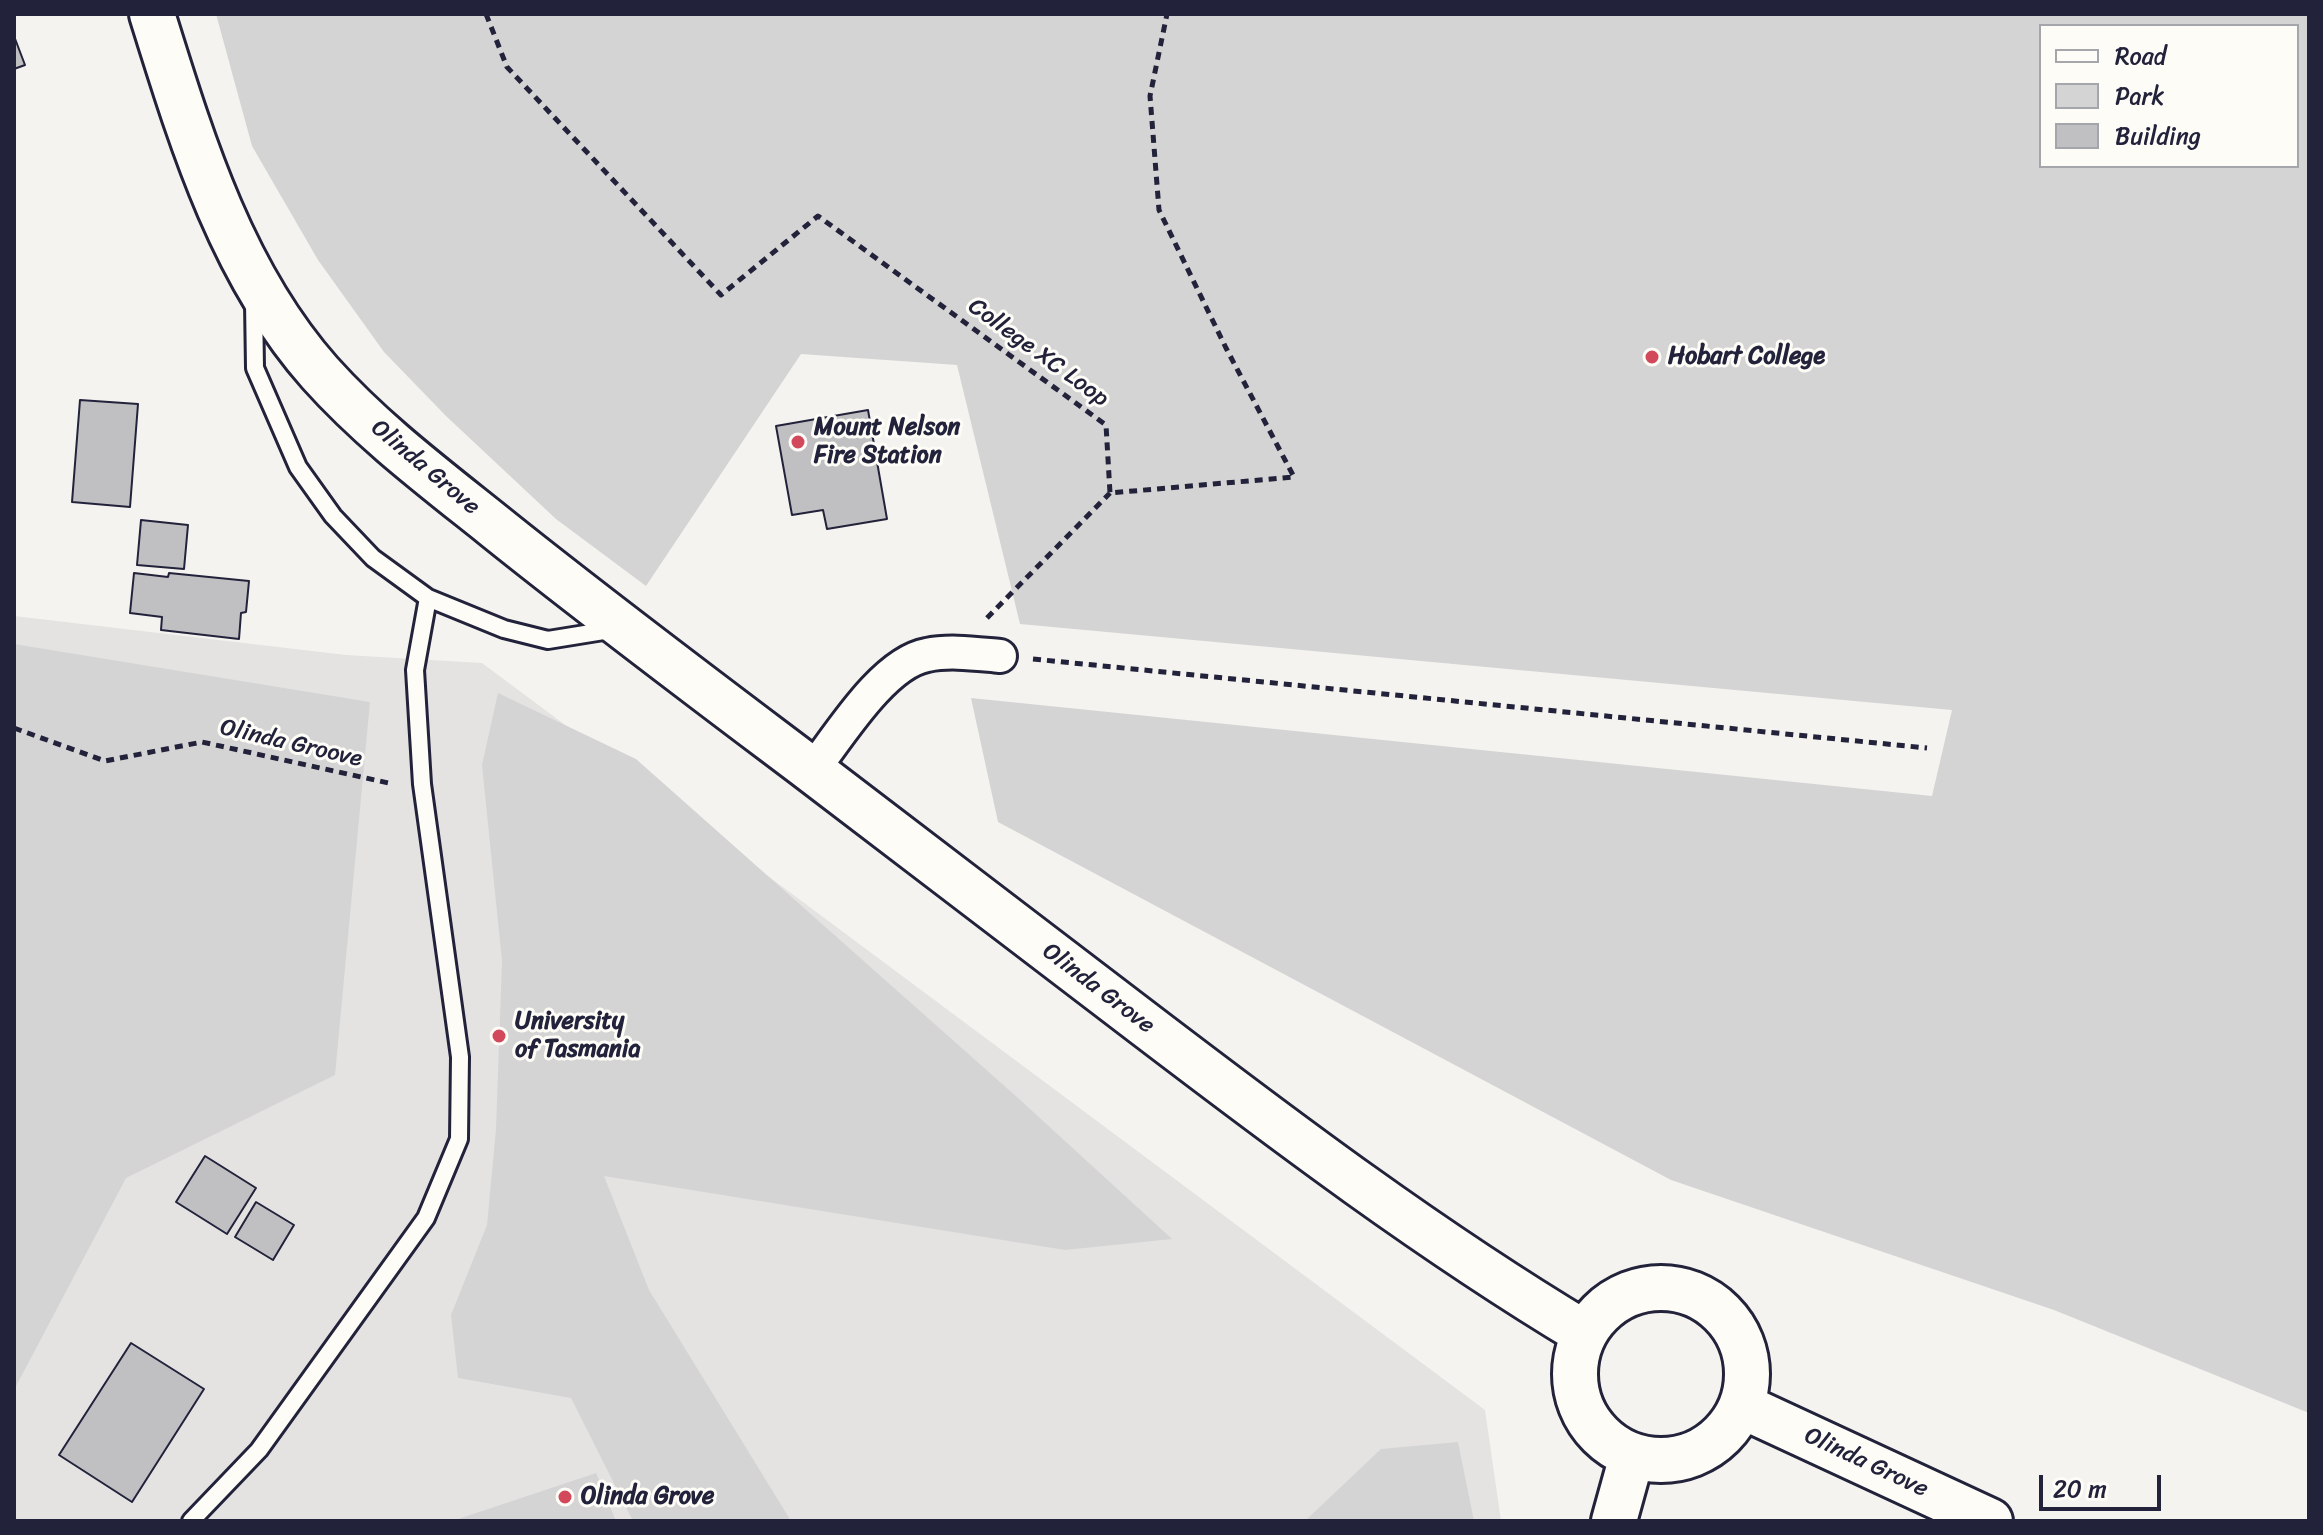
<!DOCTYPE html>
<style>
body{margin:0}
#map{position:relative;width:2323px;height:1535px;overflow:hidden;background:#f4f3ef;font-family:Sriracha,sans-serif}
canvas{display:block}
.frame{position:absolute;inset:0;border:16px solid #22223b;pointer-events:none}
.legend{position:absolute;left:2039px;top:24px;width:260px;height:144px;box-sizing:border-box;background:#fdfcf7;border:2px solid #a5a5ac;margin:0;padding:10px 14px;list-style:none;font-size:24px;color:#22223b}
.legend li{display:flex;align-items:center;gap:16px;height:40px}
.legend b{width:40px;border:2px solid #a5a5ac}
.scale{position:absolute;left:2039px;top:1475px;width:122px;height:36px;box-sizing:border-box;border:4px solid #22223b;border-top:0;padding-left:10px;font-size:24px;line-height:28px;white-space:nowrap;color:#22223b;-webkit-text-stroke:6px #fdfcf7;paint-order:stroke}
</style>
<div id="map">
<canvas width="2323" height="1535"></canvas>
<div class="frame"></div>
<ul class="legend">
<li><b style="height:10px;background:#fdfcf7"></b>Road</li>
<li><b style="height:22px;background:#d5d4d5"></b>Park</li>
<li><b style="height:22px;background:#c0bfc2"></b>Building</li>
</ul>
<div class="scale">20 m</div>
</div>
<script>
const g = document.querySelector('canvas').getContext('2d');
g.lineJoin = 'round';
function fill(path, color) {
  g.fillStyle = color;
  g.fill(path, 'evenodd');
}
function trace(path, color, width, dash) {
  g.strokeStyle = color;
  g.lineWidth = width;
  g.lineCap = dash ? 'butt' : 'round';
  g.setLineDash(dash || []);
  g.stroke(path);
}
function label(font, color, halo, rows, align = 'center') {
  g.font = font + ' Sriracha,sans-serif';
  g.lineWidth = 6;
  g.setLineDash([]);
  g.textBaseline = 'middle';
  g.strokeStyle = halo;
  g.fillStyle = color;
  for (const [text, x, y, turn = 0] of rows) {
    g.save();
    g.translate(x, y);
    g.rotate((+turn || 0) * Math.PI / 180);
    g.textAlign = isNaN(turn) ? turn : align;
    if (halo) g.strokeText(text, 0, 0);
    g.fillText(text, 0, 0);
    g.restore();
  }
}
const built = new Path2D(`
 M 14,616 L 346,655 L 482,663 L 1485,1410 L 1501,1521 L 14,1521 Z`);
const green = new Path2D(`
 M 216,14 L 2309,14 L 2309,1413 L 2054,1310 L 1671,1180 L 998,822 L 971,698 L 1932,796 L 1952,710 L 1020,624 L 957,365 L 801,354 L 646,586 L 556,519 L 446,416 L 384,352 L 318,260 L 252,146 ZM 2041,26 L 2297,26 L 2297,166 L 2041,166 Z
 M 14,644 L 370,702 L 335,1075 L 126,1178 L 14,1390 Z
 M 498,693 L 636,759 L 1018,1098 L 1172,1239 L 1065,1250 L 604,1176 L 649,1290 L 791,1521 L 633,1521 L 571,1398 L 458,1378 L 451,1315 L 487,1225 L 496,1129 L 502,961 L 482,765 Z
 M 1458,1442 L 1474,1521 L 1305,1521 L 1381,1449 Z
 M 596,1473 L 616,1521 L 452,1521 Z`);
const building = new Path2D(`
 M 14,36 L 25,65 L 14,69 Z
 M 80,400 L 138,404 L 130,507 L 72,502 Z
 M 868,410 L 887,519 L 827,529 L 823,510 L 792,515 L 776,426 Z
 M 141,520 L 188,525 L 184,569 L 137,565 Z
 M 134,573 L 168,577 L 169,573 L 249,581 L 246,612 L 241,613 L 239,639 L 161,630 L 162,617 L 130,613 Z
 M 205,1156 L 256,1188 L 227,1234 L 176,1202 Z
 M 256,1202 L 294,1225 L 273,1260 L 235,1237 Z
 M 131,1343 L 204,1389 L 132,1502 L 59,1455 Z`);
const path = new Path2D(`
 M 486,14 L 507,67 L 721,295 L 818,216 L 1106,425 L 1110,493 L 1294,477 L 1226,348 L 1159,210 L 1150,96 L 1167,14
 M 987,618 L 1110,493
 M 1033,659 L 1927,748
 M 14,728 L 105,761 L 202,742 L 393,784`);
const service = new Path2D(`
 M 254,302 L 255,368 L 298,467 L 333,516 L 373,558 L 428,598 L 504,629 L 548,640 L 616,629
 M 191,1521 L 259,1450 L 426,1218 L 459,1139 L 460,1057 L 422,784 L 415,670 L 428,598`);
const minor = new Path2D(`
 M 812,771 C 839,736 883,663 927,655 C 950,650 977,654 1000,656`);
const secondary = new Path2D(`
 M 152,14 C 191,139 231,273 320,373 C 371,430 433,477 493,525 C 596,608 703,688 809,768 C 920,853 1032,938 1143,1023 C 1286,1132 1429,1240 1584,1333
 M1575 1374a86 86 0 1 1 172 0a86 86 0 1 1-172 0Z
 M 1742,1406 L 1990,1521
 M 1614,1521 L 1632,1456`);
const markers = [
 [1652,357,8,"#d1495b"],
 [798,442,8,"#d1495b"],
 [499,1036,8,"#d1495b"],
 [565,1497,8,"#d1495b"]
];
const streetNames = [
 ["College XC Loop",1038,353,36],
 ["Olinda Grove",425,468,40],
 ["Olinda Groove",291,744,13],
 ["Olinda Grove",1098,989,37],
 ["Olinda Grove",1866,1463,25]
];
const poiNames = [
 ["Hobart College",1668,357],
 ["Mount Nelson",814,428],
 ["Fire Station",814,456],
 ["University",515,1022],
 ["of Tasmania",515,1050],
 ["Olinda Grove",581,1497]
];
fill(built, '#e4e3e2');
fill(green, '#d5d4d5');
fill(building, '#c0bfc2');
trace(building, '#22223b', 2);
trace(service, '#22223b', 22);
trace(minor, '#22223b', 38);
trace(secondary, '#22223b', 50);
trace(path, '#22223b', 5, [8, 6]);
trace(service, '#fdfcf7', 16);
trace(minor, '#fdfcf7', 32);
trace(secondary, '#fdfcf7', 44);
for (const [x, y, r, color] of markers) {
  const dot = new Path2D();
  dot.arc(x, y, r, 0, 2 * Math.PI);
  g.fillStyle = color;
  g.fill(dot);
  trace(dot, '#fdfcf7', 3);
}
label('24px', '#22223b', '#fdfcf7', streetNames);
label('bold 24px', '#22223b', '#fdfcf7', poiNames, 'left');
</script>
